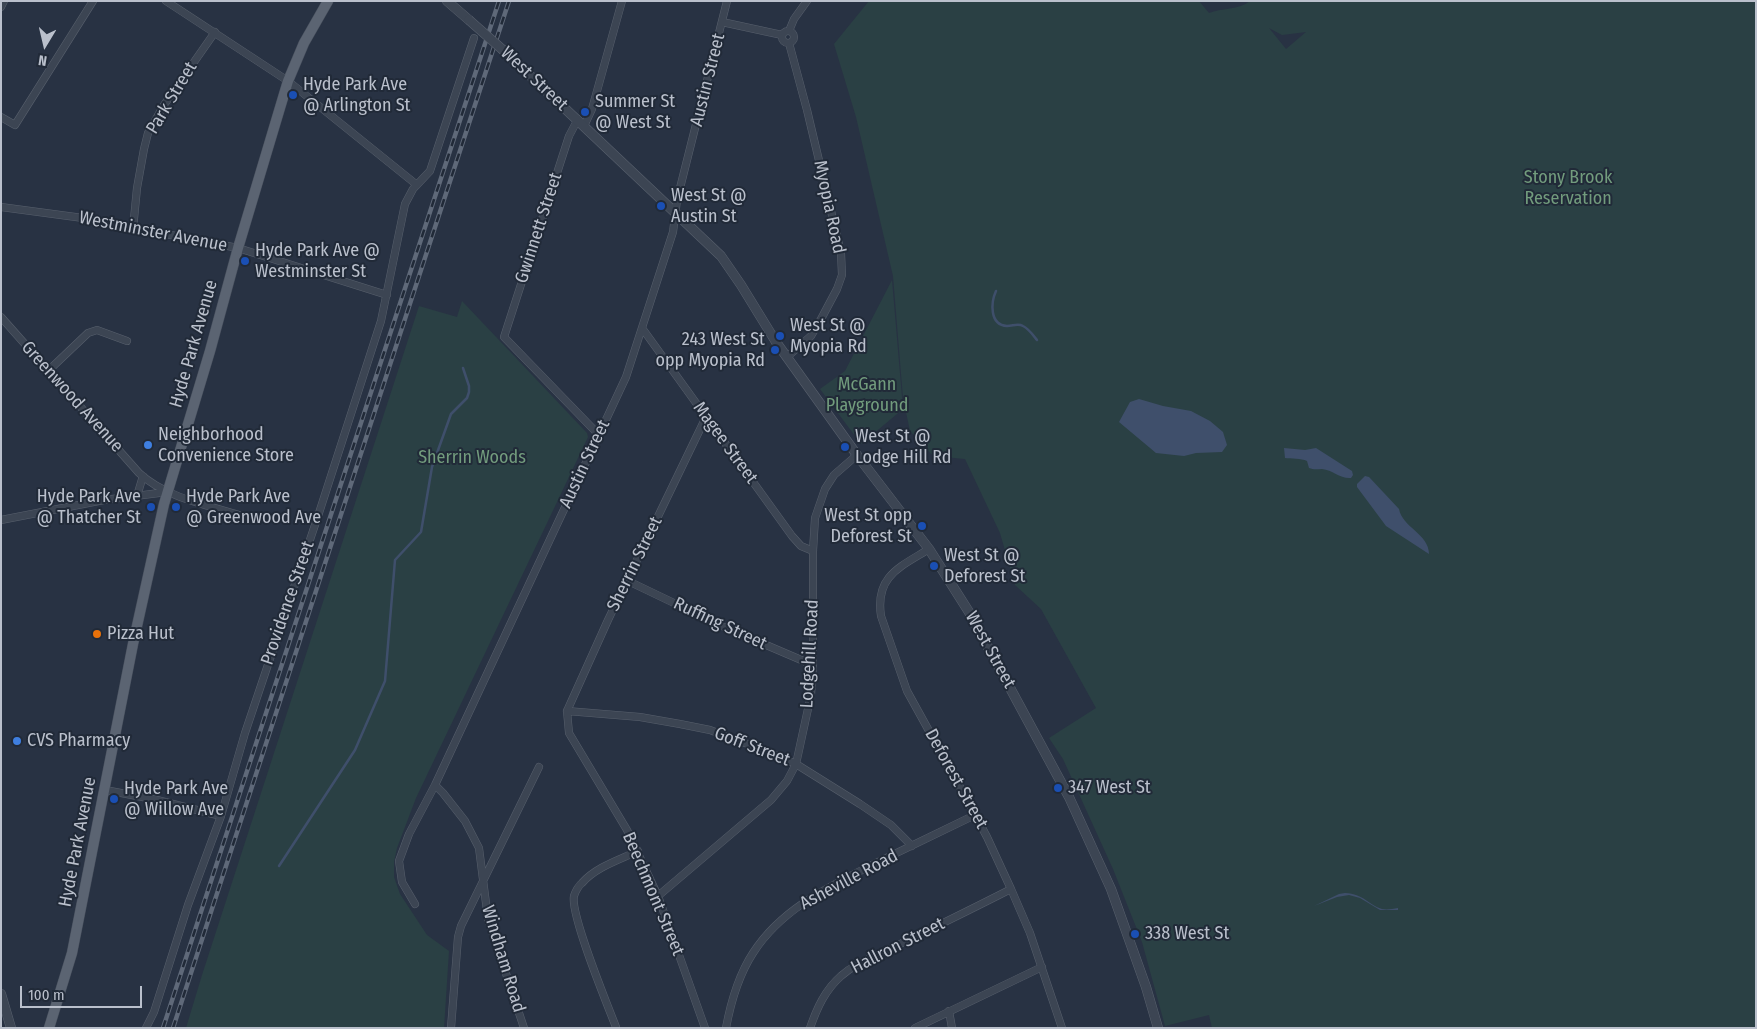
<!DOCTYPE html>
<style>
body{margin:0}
#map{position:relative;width:1757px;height:1029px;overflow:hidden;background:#283243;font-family:"Fira Sans Condensed",sans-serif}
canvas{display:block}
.frame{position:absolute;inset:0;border:2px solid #bac0cc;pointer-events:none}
.north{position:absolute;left:20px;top:20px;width:50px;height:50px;-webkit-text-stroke:4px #212a38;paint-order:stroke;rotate:189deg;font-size:14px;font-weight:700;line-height:20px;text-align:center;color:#bac0cc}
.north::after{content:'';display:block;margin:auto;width:18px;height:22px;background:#bac0cc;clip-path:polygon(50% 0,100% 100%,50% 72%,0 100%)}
.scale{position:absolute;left:20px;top:986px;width:122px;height:22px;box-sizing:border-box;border:2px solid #bac0cc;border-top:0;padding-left:6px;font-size:15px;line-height:18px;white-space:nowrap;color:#bac0cc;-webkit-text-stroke:4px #212a38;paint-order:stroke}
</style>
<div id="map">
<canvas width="1757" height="1029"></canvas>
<div class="frame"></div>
<div class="north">N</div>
<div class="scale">100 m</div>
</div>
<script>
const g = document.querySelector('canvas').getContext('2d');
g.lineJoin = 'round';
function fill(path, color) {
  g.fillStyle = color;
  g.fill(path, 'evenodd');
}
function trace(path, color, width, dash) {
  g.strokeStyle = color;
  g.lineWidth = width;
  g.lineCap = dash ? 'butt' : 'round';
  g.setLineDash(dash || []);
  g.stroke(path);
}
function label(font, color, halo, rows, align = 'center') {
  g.font = font + ' "Fira Sans Condensed",sans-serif';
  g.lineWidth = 4;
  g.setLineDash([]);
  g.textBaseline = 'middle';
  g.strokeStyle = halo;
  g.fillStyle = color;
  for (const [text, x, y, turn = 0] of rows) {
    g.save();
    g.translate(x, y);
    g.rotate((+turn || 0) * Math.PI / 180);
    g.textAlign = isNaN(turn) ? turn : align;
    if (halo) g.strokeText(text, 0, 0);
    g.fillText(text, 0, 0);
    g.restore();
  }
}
const green = new Path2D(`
 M 869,1 L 1199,1 L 1209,13 C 1221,8 1239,10 1250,1 L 1756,1 L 1756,1028 L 1212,1028 L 1209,1015 L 1165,1026 L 1142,942 L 1113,869 L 1063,759 L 1049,738 L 1096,708 L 1041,609 L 1015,585 L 1000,533 L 965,459 L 933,456 L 910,431 L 903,398 L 893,276 L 856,117 L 834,44 ZM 1269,28 L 1282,35 L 1306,32 L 1286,49 Z
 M 892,280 L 903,409 L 861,444 L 820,389 L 845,371 Z
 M 462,301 L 587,433 L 588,437 L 416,798 L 397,848 L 394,862 L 394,877 L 400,894 L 427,935 L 449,951 L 444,1028 L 186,1028 L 202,975 L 419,306 L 457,317 Z`);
const water = new Path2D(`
 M 1139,399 L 1163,406 L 1191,411 L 1210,421 L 1223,432 L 1227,445 L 1222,452 L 1196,453 L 1184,456 L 1156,453 L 1119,422 L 1130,402 Z
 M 1284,448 L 1305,450 L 1316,448 L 1352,471 L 1353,475 L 1351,478 C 1340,479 1333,470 1322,469 C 1317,469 1314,470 1309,468 L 1307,461 C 1301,458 1291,459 1285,458 Z
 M 1365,476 L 1369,477 L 1399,509 C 1402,527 1429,534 1429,554 L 1386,526 L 1357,487 L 1357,484 Z
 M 1345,893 C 1364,894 1367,904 1382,909 C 1387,910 1392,909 1398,908 L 1398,910 L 1380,910 L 1360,898 L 1349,895 L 1337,897 L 1314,906 L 1339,894 Z`);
const stream = new Path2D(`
 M 996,291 C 991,302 989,325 1007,326 C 1013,326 1018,323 1023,326 C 1029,329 1033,335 1037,340
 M 279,866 L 355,750 L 385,681 L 395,560 L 421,532 L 432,467 L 451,414 L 467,398 L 469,392 L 469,386 L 463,368`);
const minor = new Path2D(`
 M 166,1 L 288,81 L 417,185
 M 1,7 L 4,1
 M 722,22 L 782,35
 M782 37a6 6 0 1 1 12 0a6 6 0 1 1-12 0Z
 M 789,31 L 794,19 L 807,1
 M 1,117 L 15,125 L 93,1
 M 578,119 L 569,136 L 504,337 L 598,434
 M 584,126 L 592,109 L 622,1
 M 1,207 L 83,218 L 238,248 L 387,295
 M 133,229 L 137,188 L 144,149 L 148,133 L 164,105 L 215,32
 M 1,317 L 139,473 C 166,498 208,505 242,516
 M 642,328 L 792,536 L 801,546 L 813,551
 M 787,357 L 811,336 L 820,321 L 837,289 L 842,275 L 841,253 L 807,110 L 789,43
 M 48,371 L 88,333 L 97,330 L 127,341
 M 137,496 L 143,476
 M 1,520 L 104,500 L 167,492
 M 929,549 C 900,567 875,576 881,616 L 907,691 L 965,796 L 987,837 L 1011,889 L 1030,933 L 1062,1028
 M 628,581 L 724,627 L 813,665
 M 567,711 L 640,717 L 680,724 L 710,730 L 761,749 L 796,764 L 860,804 L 891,825 L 912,846
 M 567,711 L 569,733 L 627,830 L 658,896 L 705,1028
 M 567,711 L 608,620 L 706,417
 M 435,785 L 443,793 L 465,821 L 479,848 L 488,919 L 524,1028
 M 105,790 L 153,799 L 221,816
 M 658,896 L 771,800 L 787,781 L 796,764 L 811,695 L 813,665 L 813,551 L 815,518 L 825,489 L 834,475 L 857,455
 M 415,904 L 402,882 L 399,861 L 409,834 L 435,785 L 626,377 L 673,232 L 677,200 L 727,1
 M 949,1011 L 952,1028
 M 616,1027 C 607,1004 570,914 574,896 C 575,892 579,885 582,883 C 596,867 619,860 638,851
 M 146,1028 L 154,1012 L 188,905 L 221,816 L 245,733 L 319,513 L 381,321 L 405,204 L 413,189 L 430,171 L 474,38
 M 451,1028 L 458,937 L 461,926 L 539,767
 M 726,1028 C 731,1001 738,976 753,953 C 783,906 835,884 882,860 C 913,845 944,830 975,815
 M 810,1028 C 817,1008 825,990 841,976 C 856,962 876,957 894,947 C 933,928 972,909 1011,889
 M 915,1028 L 1042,967`);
const tertiary = new Path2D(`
 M 447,1 L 469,20
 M 503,50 L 721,256 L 741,285 L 776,342 L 857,455 L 929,549 L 969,612 L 1069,797 L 1111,889 L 1146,987 L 1158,1028
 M 1,994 L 11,1028`);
const primary = new Path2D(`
 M 49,1028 L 72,953 L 133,644 L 164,504 L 210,351 L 238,248 L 288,81 L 304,43 L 328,1`);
const rail = new Path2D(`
 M 163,1028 L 499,1
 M 173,1028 L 509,1`);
const tertiaryBridge = new Path2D(`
 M 469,20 L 503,50`);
const markers = [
 [293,95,5,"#1a4fb4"],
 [585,112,5,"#1a4fb4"],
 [661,206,5,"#1a4fb4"],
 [245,261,5,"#1a4fb4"],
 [780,336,5,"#1a4fb4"],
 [775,350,5,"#1a4fb4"],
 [148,445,5,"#3f7fe0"],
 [845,447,5,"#1a4fb4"],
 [151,507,5,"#1a4fb4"],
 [176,507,5,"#1a4fb4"],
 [922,526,5,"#1a4fb4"],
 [934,566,5,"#1a4fb4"],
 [97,634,5,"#e8710a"],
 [17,741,5,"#3f7fe0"],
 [1058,788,5,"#1a4fb4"],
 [114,799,5,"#1a4fb4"],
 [1135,934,5,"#1a4fb4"]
];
const streetNames = [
 ["West Street",534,79,43],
 ["Austin Street",708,80,-76],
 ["Park Street",172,98,-59],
 ["Myopia Road",829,207,78],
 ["Gwinnett Street",539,228,-72],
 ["Westminster Avenue",153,232,11],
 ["Hyde Park Avenue",194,344,-74],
 ["Greenwood Avenue",72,397,48],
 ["Magee Street",725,443,54],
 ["Austin Street",585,464,-65],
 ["Sherrin Street",635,564,-64],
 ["Providence Street",288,603,-71],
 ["Ruffing Street",720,624,25],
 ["West Street",990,650,61],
 ["Lodgehill Road",810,654,-87],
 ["Goff Street",752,747,21],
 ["Deforest Street",956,779,61],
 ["Hyde Park Avenue",78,842,-79],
 ["Asheville Road",849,880,-28],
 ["Beechmont Street",653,894,67],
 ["Hallron Street",898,946,-27],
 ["Windham Road",503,959,73]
];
const poiNames = [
 ["Hyde Park Ave",303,85],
 ["@ Arlington St",303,106],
 ["Summer St",595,102],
 ["@ West St",595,123],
 ["West St @",671,196],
 ["Austin St",671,217],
 ["Hyde Park Ave @",255,251],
 ["Westminster St",255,272],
 ["West St @",790,326],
 ["Myopia Rd",790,347],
 ["243 West St",765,340,"right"],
 ["opp Myopia Rd",765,361,"right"],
 ["Neighborhood",158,435],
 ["Convenience Store",158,456],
 ["West St @",855,437],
 ["Lodge Hill Rd",855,458],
 ["Hyde Park Ave",141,497,"right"],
 ["@ Thatcher St",141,518,"right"],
 ["Hyde Park Ave",186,497],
 ["@ Greenwood Ave",186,518],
 ["West St opp",912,516,"right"],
 ["Deforest St",912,537,"right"],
 ["West St @",944,556],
 ["Deforest St",944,577],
 ["Pizza Hut",107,634],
 ["CVS Pharmacy",27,741],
 ["347 West St",1068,788],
 ["Hyde Park Ave",124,789],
 ["@ Willow Ave",124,810],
 ["338 West St",1145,934]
];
const parkNames = [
 ["Stony Brook",1568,178],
 ["Reservation",1568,199],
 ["McGann",867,385],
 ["Playground",867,406],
 ["Sherrin Woods",472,458]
];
fill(green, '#2a4044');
fill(water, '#3f4f6b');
trace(stream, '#3f4f6b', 2.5);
trace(minor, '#58606d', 8);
trace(tertiary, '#58606d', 10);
trace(primary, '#464e5c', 11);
trace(minor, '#3c4553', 7);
trace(tertiary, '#3c4553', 9);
trace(primary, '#5b6472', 10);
trace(rail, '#5f6979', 4.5);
trace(rail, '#212a38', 2.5, [8]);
trace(tertiaryBridge, '#58606d', 10, []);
trace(tertiaryBridge, '#3c4553', 9);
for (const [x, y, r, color] of markers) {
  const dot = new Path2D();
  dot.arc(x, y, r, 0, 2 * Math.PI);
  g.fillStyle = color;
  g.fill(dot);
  trace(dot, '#212a38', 2);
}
label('18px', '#bac0cc', '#212a38', streetNames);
label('18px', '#bac0cc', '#212a38', poiNames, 'left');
label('18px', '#729c7d', '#212a38', parkNames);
</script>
